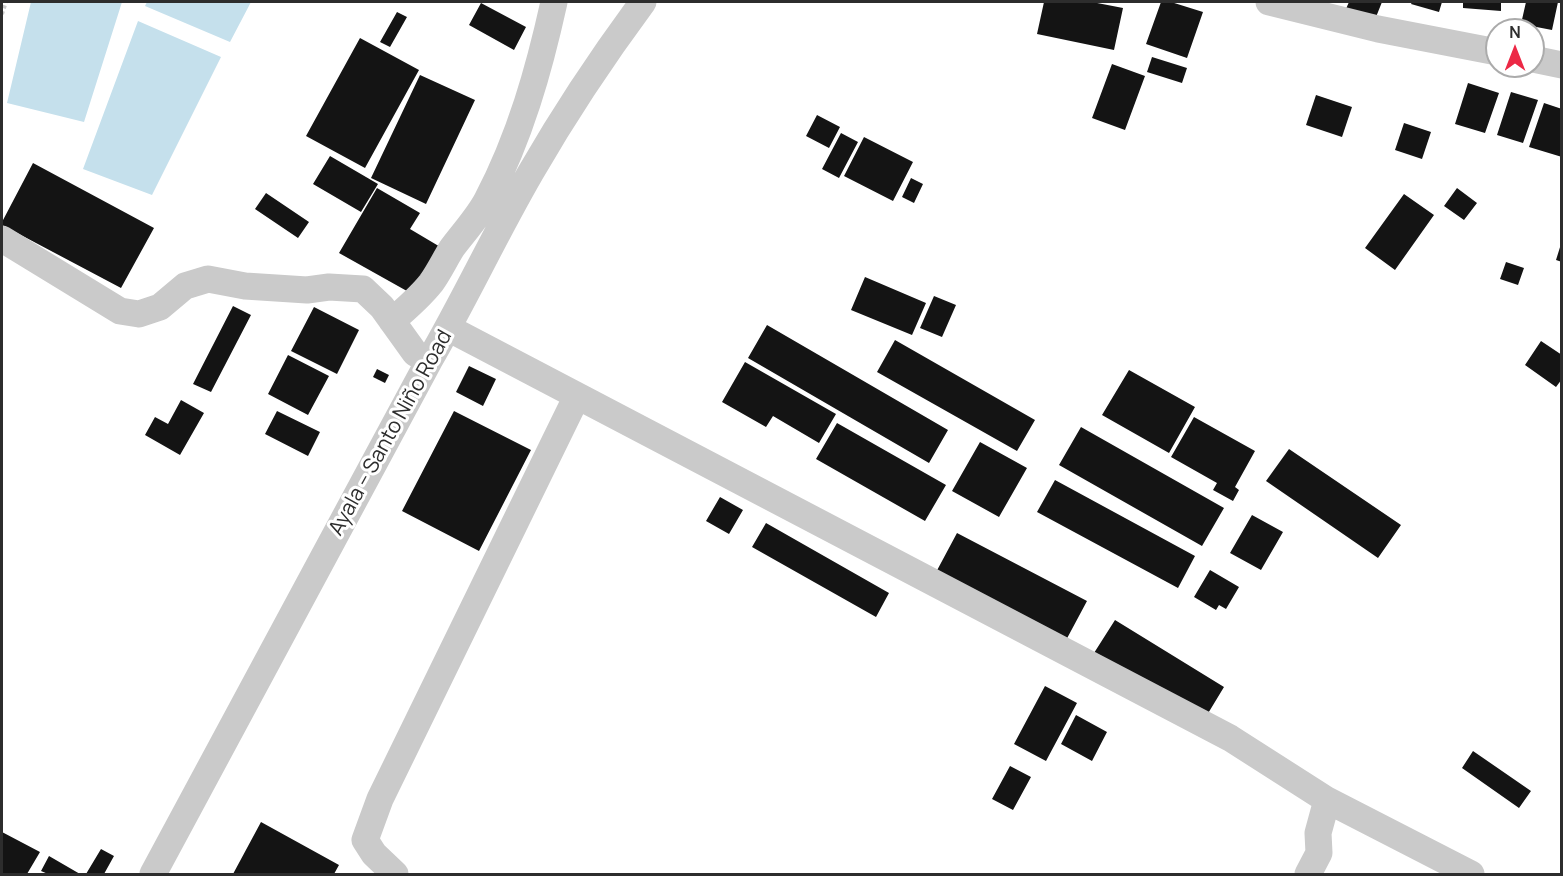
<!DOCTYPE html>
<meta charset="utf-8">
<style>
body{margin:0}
#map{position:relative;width:1563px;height:876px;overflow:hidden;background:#fff;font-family:Manrope,sans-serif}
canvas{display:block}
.frame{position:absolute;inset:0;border:3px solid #2d2d2d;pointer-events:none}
.north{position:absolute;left:1485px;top:18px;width:60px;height:60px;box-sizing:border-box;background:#fff;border:2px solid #ababab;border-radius:50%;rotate:0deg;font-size:16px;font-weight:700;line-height:24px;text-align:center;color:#2d2d2d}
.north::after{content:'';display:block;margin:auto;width:21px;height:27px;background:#ec2845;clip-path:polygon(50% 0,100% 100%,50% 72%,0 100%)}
</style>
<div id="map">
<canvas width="1563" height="876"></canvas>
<div class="frame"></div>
<div class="north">N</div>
</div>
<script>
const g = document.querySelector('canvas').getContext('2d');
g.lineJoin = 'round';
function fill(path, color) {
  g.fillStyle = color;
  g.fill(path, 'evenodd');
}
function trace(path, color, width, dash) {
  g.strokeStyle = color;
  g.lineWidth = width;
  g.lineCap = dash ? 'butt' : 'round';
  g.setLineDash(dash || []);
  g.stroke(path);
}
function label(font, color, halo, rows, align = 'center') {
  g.font = font + ' Manrope,sans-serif';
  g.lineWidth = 6;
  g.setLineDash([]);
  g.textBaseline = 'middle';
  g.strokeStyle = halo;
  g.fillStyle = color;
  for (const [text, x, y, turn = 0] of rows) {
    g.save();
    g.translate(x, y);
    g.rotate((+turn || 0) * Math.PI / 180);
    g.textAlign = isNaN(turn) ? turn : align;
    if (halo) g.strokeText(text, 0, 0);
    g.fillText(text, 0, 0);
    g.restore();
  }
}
const water = new Path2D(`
 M 31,2 L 122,2 L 84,122 L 7,103 Z
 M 147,2 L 251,2 L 230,42 L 145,6 Z
 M 138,21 L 221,57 L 152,195 L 83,169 Z`);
const building = new Path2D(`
 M 1044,2 L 1092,2 L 1123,8 L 1114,50 L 1037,34 Z
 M 1161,2 L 1171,2 L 1203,12 L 1187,58 L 1146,44 Z
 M 1349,2 L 1382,2 L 1374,22 L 1345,11 Z
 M 1412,2 L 1442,2 L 1439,12 L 1411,4 Z
 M 1463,2 L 1501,2 L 1501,11 L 1463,8 Z
 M 1526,2 L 1558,2 L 1552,30 L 1521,24 Z
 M 481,3 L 526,27 L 514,50 L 469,25 Z
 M 397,12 L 407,17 L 390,47 L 380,42 Z
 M 360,38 L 419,70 L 365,168 L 306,136 Z
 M 1152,57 L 1187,68 L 1182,83 L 1147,72 Z
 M 1112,64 L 1145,76 L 1125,130 L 1092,118 Z
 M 420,75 L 475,100 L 426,204 L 371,178 Z
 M 1468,83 L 1499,93 L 1485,133 L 1455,124 Z
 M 1511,92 L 1538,100 L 1523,143 L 1497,135 Z
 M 1316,95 L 1352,107 L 1342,137 L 1306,125 Z
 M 1544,103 L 1562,109 L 1562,157 L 1529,147 Z
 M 817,115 L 840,127 L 829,148 L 806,136 Z
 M 1404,123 L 1431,132 L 1422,159 L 1395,150 Z
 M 841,133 L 858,142 L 839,178 L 822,169 Z
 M 864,137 L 913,162 L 893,201 L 844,176 Z
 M 330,156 L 378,184 L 361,212 L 313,184 Z
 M 33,163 L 154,228 L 121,288 L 2,225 L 2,222 Z
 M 911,178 L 923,184 L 914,203 L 902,197 Z
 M 377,188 L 420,213 L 410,229 L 442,248 L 414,295 L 339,253 Z
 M 1457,188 L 1477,203 L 1464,220 L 1444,206 Z
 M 266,193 L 309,222 L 298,238 L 255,209 Z
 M 1404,194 L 1434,215 L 1395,270 L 1365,248 Z
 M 1561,244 L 1562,244 L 1562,262 L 1556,260 Z
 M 1506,262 L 1524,268 L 1518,285 L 1500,279 Z
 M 865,277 L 926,303 L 912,335 L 851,310 Z
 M 934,296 L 956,305 L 942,337 L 920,328 Z
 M 233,306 L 251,315 L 211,392 L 193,384 Z
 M 314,307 L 359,330 L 337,374 L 291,351 Z
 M 767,325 L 948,430 L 929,463 L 748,358 Z
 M 895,340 L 1035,420 L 1017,451 L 877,372 Z
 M 1541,341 L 1562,355 L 1562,379 L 1556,387 L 1525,365 Z
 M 288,355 L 329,376 L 308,415 L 268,394 Z
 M 745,362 L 836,414 L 819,443 L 773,416 L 766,427 L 722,402 Z
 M 469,366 L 496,379 L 483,406 L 456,392 Z
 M 377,369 L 389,375 L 385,383 L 373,377 Z
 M 1129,370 L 1195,407 L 1169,453 L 1102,415 Z
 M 181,400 L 204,413 L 180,455 L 145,435 L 155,417 L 168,424 Z
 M 277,411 L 320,432 L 308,456 L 265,434 Z
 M 454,411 L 531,450 L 479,551 L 402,511 Z
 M 1194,417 L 1255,451 L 1235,487 L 1239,490 L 1233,501 L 1213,490 L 1217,483 L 1171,457 Z
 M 837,423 L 946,485 L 925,521 L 816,459 Z
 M 1081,427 L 1224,508 L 1202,546 L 1059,465 Z
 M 980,442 L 1027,468 L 999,517 L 952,491 Z
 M 1289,449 L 1401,525 L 1378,558 L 1266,481 Z
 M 1055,480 L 1195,556 L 1178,588 L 1037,512 Z
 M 720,497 L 743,510 L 729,534 L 706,521 Z
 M 1252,515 L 1283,532 L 1261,570 L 1230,553 Z
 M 766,523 L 889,593 L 876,617 L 752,547 Z
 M 957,533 L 1087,601 L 1064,644 L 934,576 Z
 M 1210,570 L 1239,587 L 1226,609 L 1219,605 L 1216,610 L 1194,597 Z
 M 1115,620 L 1224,687 L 1204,720 L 1094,653 Z
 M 1045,686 L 1077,703 L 1046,761 L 1014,744 Z
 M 1076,715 L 1107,732 L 1092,761 L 1061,744 Z
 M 1473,751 L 1531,791 L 1519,808 L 1462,768 Z
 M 1010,766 L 1031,777 L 1013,810 L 992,799 Z
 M 261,822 L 339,865 L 334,874 L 233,874 Z
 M 2,832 L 40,852 L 27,874 L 2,873 Z
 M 101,849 L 114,856 L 104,874 L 86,874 Z
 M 49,856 L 80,874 L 48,874 L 41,871 Z`);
const path = new Path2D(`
 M 2,14 L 6,2`);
const minor = new Path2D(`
 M 1269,2 L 1378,29 L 1497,52
 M 1533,59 L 1562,65
 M 2,239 L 120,311 L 139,314 L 160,307 L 185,286 L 208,279 L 245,286 L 307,290 L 329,287 L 363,289 L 382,307 L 415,353 L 429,361
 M 392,321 C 406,309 420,297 431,283 C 439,272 445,259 452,248 C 464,232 478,217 487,200 C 520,137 539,70 554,2
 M 448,328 L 1230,738 L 1327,800 L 1318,833 L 1319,853 L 1308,874
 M 1327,800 L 1471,874
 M 153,874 L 429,361 C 465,299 495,234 531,172 C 565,113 603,56 643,2
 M 395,874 L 374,854 L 365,840 L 380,799 L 577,396`);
const streetNames = [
 ["Ayala – Santo Niño Road",391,433,-61]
];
fill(water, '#c5e0ec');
fill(building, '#141414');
trace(path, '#cacaca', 4, [3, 3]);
trace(minor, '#cacaca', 27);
label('21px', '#2d2d2d', '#fff', streetNames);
</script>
